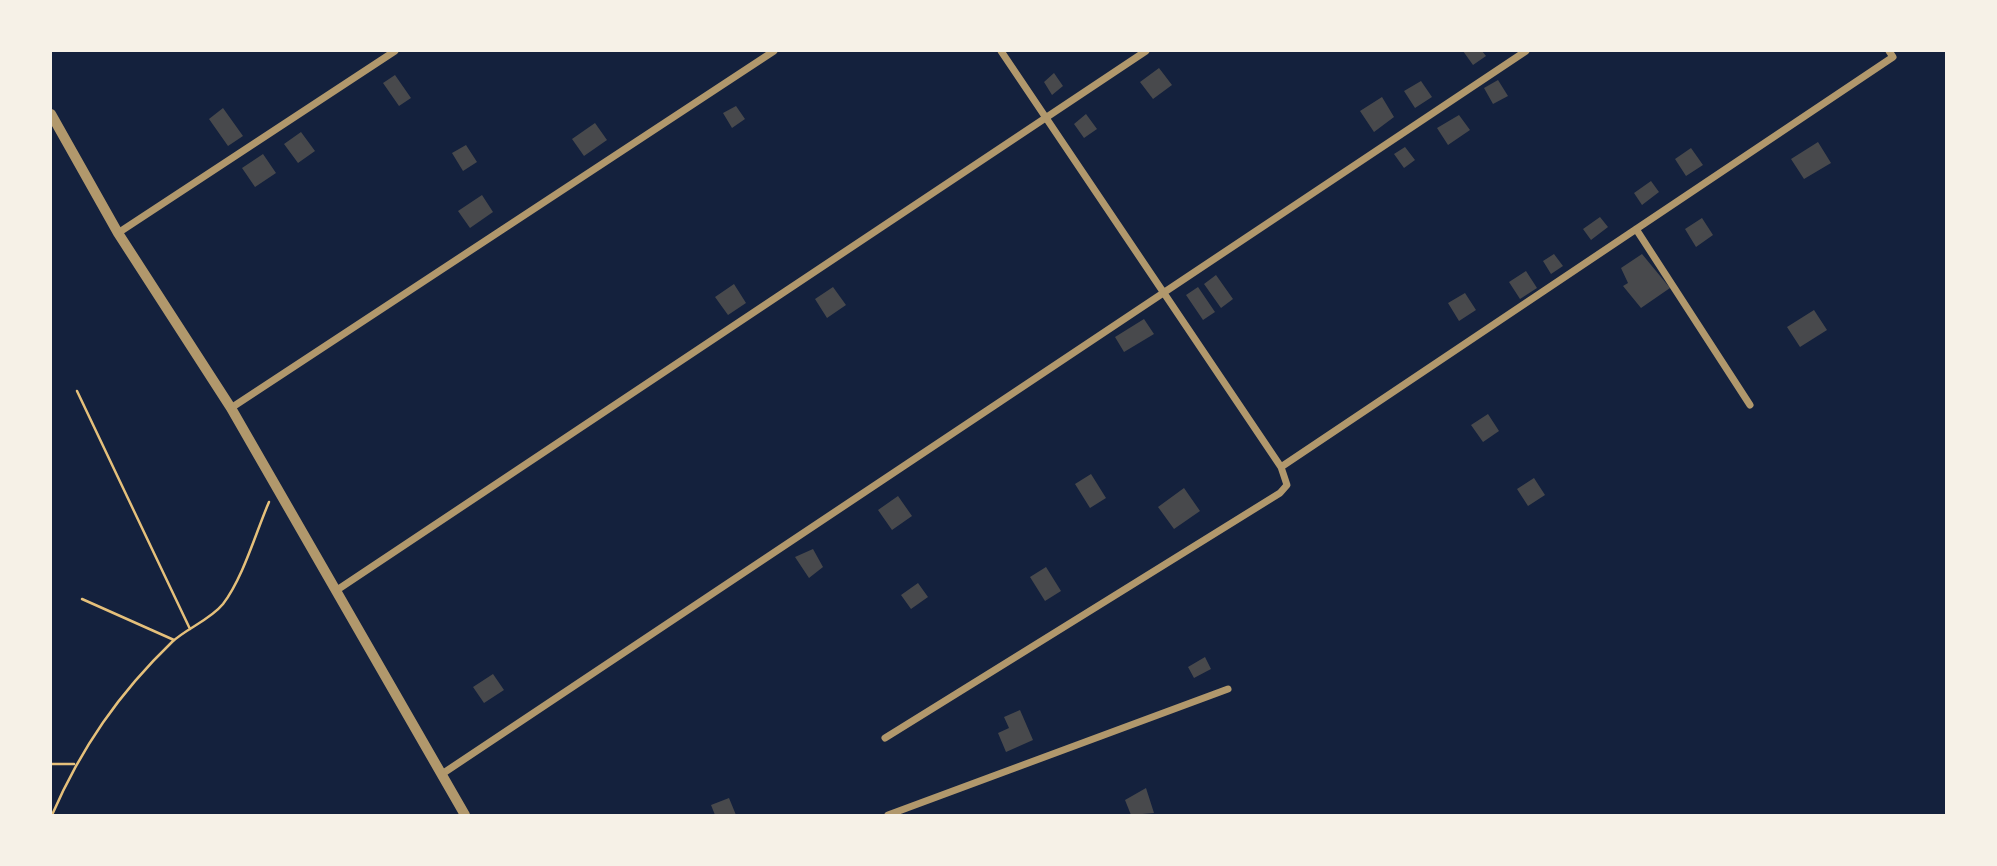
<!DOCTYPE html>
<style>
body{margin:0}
#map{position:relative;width:1997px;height:866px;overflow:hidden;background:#14213d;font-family:"IBM Plex Sans",sans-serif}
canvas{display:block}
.frame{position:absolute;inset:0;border:52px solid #f6f1e7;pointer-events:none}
</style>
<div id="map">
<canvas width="1997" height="866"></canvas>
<div class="frame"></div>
</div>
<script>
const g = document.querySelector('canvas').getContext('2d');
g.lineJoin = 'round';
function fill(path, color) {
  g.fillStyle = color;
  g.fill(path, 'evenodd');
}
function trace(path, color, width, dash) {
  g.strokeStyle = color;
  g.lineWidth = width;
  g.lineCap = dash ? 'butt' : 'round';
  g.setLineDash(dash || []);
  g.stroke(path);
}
const building = new Path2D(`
 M 1463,51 L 1482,51 L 1486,56 L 1473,65 Z
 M 1159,68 L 1172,85 L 1153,99 L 1140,82 Z
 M 1054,73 L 1063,86 L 1052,95 L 1044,82 Z
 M 395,75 L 411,98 L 399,106 L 383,83 Z
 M 1498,80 L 1508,96 L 1493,104 L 1484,88 Z
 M 1421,81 L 1432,97 L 1415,108 L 1404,91 Z
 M 1382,97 L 1394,117 L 1374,132 L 1360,111 Z
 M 736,106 L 745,119 L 732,128 L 723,113 Z
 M 223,108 L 243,136 L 228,146 L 209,119 Z
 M 1086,114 L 1097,129 L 1084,138 L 1074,124 Z
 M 1459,115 L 1470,130 L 1448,145 L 1437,128 Z
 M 595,123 L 607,140 L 584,156 L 572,139 Z
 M 301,132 L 315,151 L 298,163 L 284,144 Z
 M 1818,142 L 1831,163 L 1804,179 L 1791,159 Z
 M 466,145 L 477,162 L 463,171 L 452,153 Z
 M 1405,147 L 1415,160 L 1404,168 L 1394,154 Z
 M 1691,148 L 1703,165 L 1686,176 L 1675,159 Z
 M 263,154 L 276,173 L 255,187 L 242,168 Z
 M 1651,181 L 1659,192 L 1642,205 L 1634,193 Z
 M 482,195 L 493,212 L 470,228 L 458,211 Z
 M 1600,217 L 1608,227 L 1591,240 L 1583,229 Z
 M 1702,218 L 1713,235 L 1696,247 L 1685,229 Z
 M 1554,254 L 1563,266 L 1551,274 L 1543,261 Z
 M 1642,254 L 1670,288 L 1641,308 L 1623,286 L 1628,283 L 1621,268 Z
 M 1526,271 L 1537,288 L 1520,299 L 1509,282 Z
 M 1216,275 L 1233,299 L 1221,308 L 1204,284 Z
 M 734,284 L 746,303 L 728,315 L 715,297 Z
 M 833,287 L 846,305 L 827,318 L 815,299 Z
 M 1198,287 L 1215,312 L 1203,320 L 1186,295 Z
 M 1465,293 L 1476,310 L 1459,321 L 1448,303 Z
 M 1814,310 L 1827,330 L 1800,347 L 1787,327 Z
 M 1144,319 L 1154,334 L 1124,352 L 1115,337 Z
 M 1488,414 L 1499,431 L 1483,442 L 1471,425 Z
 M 1091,474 L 1106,498 L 1090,508 L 1075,484 Z
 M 1534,478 L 1545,495 L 1528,506 L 1517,489 Z
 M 1184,488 L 1200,511 L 1174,529 L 1158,507 Z
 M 898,496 L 912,516 L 892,530 L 878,510 Z
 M 813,549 L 823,567 L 809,578 L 795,557 Z
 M 1046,567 L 1061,591 L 1045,601 L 1030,577 Z
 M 918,583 L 928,597 L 911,609 L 901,595 Z
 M 1205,657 L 1211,669 L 1194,678 L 1188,667 Z
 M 493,674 L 504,690 L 484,703 L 473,687 Z
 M 1020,710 L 1033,740 L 1006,752 L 998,733 L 1009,728 L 1004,717 Z
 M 1146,788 L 1154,813 L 1131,815 L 1125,800 Z
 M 729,798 L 736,815 L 715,815 L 711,805 Z`);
const path = new Path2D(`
 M 77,391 L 190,629
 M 82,599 L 174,640
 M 51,764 L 74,764
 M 52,815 C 81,748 119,693 172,642 C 187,628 210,620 223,604 C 243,578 256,532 269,502`);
const minor = new Path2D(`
 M 1001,51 L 1281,467
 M 1636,229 L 1750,405
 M 118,233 L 395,51
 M 231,408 L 774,51
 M 337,590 L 1146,51
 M 885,738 L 1280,493 L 1287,485 L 1281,467 L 1893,57 L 1889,51
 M 442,774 L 1526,51
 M 888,815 L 1228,689`);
const tertiary = new Path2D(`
 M 51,114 L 118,233 L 231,408 L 465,815`);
fill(building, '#48494c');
trace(path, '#e5c07b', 2.5);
trace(minor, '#b1986c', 7);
trace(tertiary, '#b1986c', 10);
</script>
